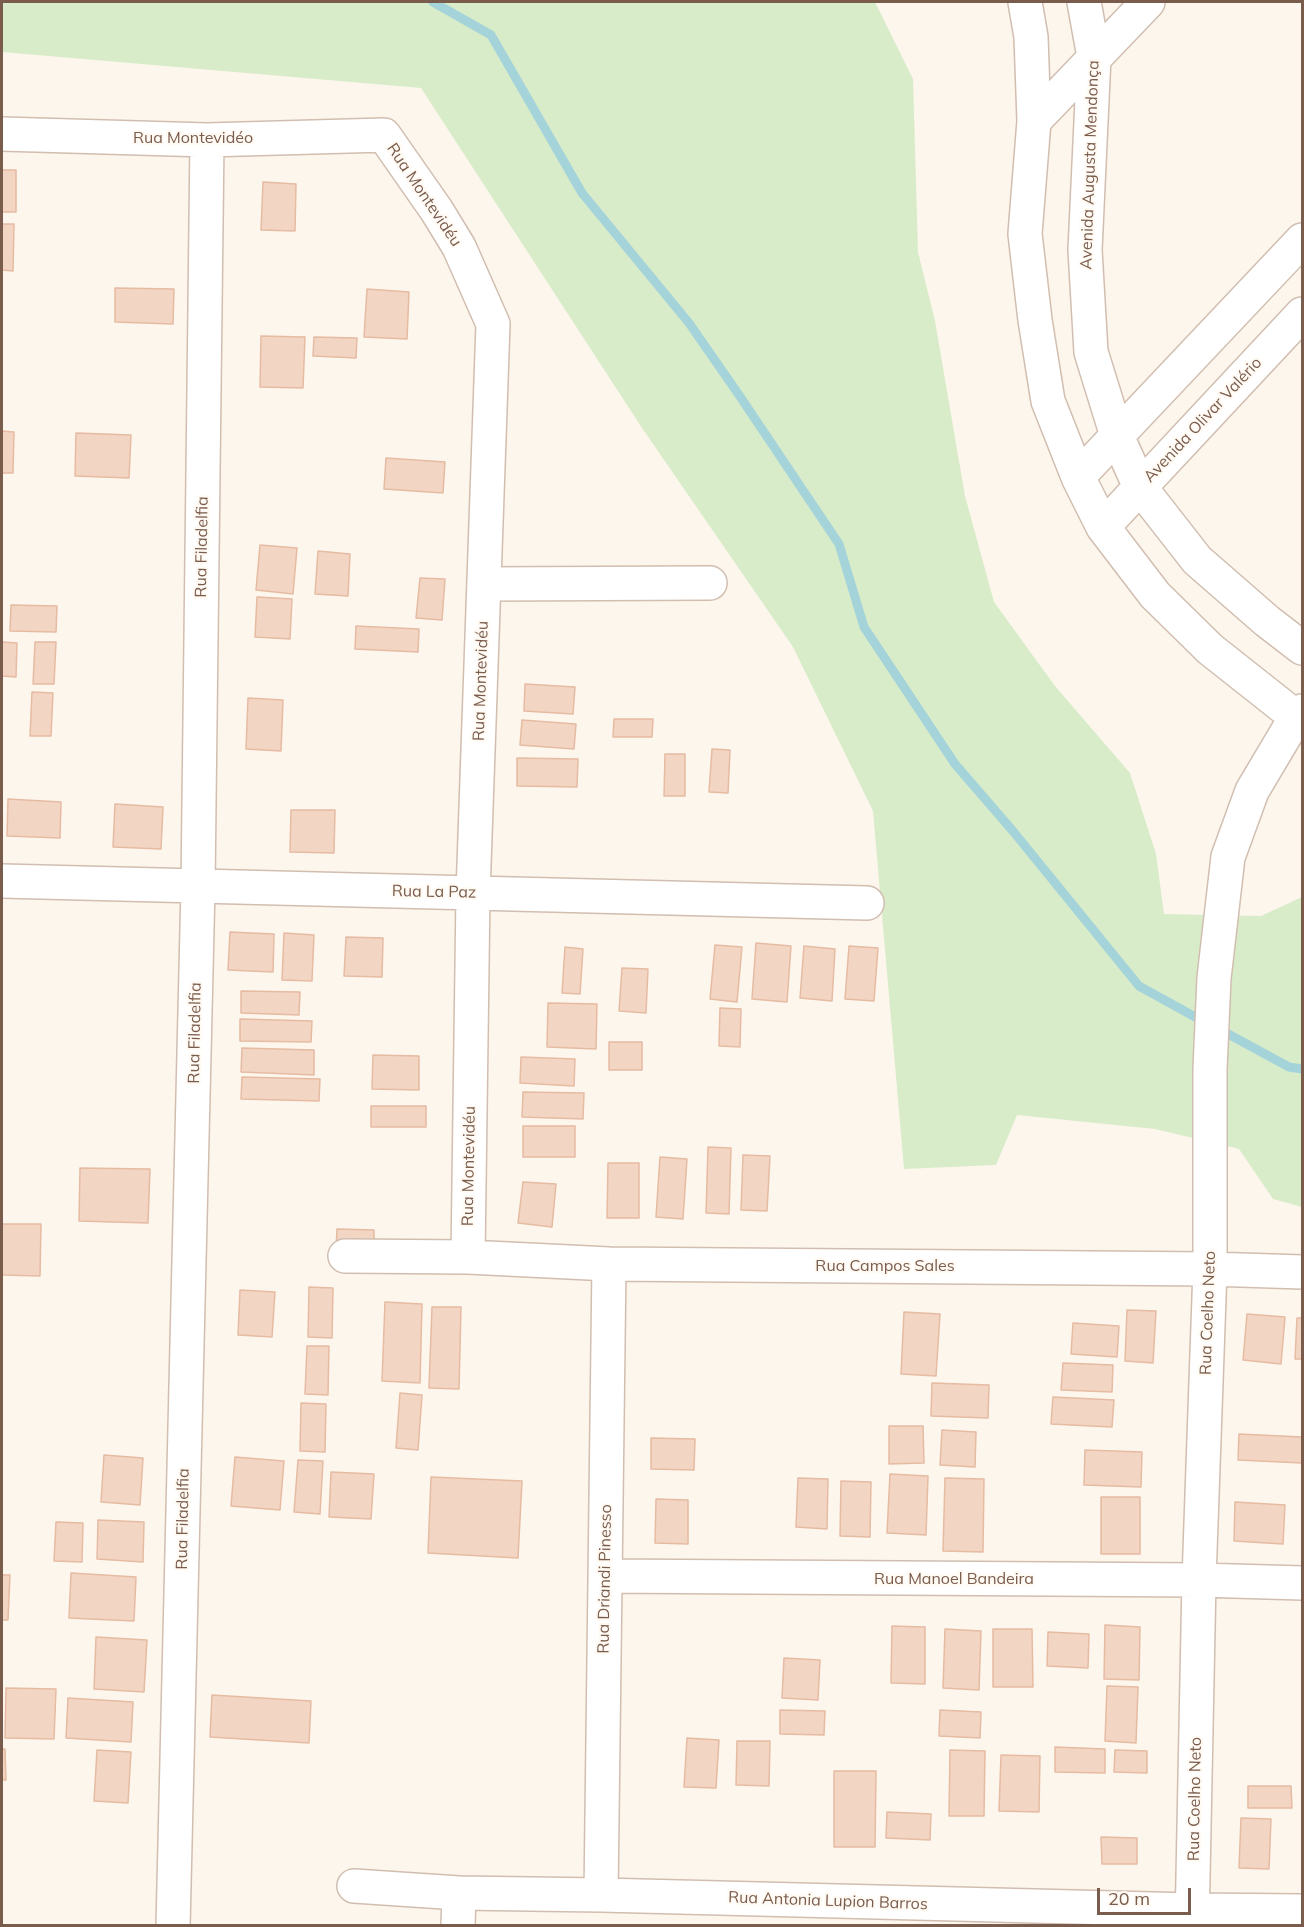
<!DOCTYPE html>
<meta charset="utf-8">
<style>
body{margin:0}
#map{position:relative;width:1304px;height:1927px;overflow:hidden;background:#fdf6ec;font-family:Mulish,sans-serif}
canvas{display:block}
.frame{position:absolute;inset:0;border:3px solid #7a5c4d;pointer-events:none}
.scale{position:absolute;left:1097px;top:1888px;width:94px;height:27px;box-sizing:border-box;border:3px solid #7a5c4d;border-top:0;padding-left:8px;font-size:18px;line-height:21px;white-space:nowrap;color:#7a5c4d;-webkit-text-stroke:4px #fffaf3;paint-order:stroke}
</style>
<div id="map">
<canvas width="1304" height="1927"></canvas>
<div class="frame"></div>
<div class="scale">20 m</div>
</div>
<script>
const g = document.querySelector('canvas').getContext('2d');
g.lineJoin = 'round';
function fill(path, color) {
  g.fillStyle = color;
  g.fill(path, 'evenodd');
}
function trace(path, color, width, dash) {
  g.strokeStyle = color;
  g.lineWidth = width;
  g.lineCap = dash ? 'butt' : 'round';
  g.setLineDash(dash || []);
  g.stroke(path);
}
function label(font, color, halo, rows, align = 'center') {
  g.font = font + ' Mulish,sans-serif';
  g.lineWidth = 4.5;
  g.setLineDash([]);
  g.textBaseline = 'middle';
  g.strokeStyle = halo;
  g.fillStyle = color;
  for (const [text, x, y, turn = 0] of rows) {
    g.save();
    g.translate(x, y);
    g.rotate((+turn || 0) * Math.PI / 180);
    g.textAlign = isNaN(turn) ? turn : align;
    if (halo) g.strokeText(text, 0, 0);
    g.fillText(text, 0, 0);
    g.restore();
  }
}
const green = new Path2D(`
 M 2,2 L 875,2 L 913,79 L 918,252 L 935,321 L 965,496 L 994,602 L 1055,686 L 1130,773 L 1156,854 L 1164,914 L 1261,916 L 1302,897 L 1302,1207 L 1273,1199 L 1239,1149 L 1155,1129 L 1017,1115 L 996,1165 L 904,1169 L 873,811 L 793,647 L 642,428 L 421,88 L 2,52 Z`);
const stream = new Path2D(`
 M 433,2 L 491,35 L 582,193 L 689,323 L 739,395 L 839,544 L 864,627 L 955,764 L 1012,830 L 1139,986 L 1206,1023
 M 1219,1029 L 1289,1067 L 1302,1069`);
const building = new Path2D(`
 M 2,170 L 16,170 L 16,212 L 2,212 Z
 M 263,182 L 296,184 L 295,231 L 261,230 Z
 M 2,224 L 14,224 L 13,271 L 2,270 Z
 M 115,288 L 174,289 L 173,324 L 115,322 Z
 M 367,289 L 409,292 L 407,339 L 364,337 Z
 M 261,336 L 305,337 L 303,388 L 260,387 Z
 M 314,337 L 357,338 L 356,358 L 313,356 Z
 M 2,431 L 14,432 L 13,473 L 2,473 Z
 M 76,433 L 131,435 L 129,478 L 75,476 Z
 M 386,458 L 445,462 L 443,493 L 384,489 Z
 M 260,545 L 297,548 L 293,594 L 256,590 Z
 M 318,551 L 350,554 L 348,596 L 315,594 Z
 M 420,578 L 445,579 L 442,620 L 416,618 Z
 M 257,597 L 292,599 L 290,639 L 255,637 Z
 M 11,605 L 57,606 L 56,632 L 10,631 Z
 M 356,626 L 419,629 L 418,652 L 355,649 Z
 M 2,642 L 17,643 L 16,677 L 2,676 Z
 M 35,642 L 56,642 L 54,684 L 33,684 Z
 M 525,684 L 575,687 L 573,714 L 524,711 Z
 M 32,692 L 53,693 L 51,736 L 30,736 Z
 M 248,698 L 283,700 L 281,751 L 246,749 Z
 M 614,719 L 653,719 L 652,737 L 613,737 Z
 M 522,720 L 576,724 L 574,749 L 520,745 Z
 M 712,749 L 730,750 L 728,793 L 709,792 Z
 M 665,754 L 685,754 L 685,796 L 664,796 Z
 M 517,758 L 578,759 L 577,787 L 517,786 Z
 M 8,799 L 61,802 L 60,838 L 7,836 Z
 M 115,804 L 163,807 L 161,849 L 113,847 Z
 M 291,810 L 335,810 L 334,853 L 290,852 Z
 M 230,932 L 274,934 L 273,972 L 228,970 Z
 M 284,933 L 314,935 L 312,981 L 282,980 Z
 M 346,937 L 383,938 L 382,977 L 344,976 Z
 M 756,943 L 791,946 L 787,1002 L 752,999 Z
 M 715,945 L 742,947 L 737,1002 L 710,999 Z
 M 804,946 L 835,949 L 832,1001 L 800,998 Z
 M 849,946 L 878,948 L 874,1001 L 845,999 Z
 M 565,947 L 583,949 L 580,994 L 562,993 Z
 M 622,968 L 648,969 L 646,1013 L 619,1011 Z
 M 241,991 L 300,992 L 299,1015 L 241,1013 Z
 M 548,1003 L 597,1004 L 596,1049 L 547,1047 Z
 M 720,1008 L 741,1009 L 740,1047 L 719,1046 Z
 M 240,1019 L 312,1021 L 311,1042 L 240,1041 Z
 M 609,1042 L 642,1042 L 642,1070 L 609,1070 Z
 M 242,1048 L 314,1050 L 314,1075 L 241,1072 Z
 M 373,1055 L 419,1056 L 419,1090 L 372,1089 Z
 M 521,1057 L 575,1059 L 574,1086 L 520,1083 Z
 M 242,1077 L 320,1079 L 319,1101 L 241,1099 Z
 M 523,1092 L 584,1093 L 583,1119 L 522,1117 Z
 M 371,1106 L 426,1106 L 426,1127 L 371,1127 Z
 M 523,1126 L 575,1126 L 575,1157 L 523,1157 Z
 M 708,1147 L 731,1148 L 729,1214 L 706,1213 Z
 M 743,1155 L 770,1156 L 767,1211 L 741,1210 Z
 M 660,1157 L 687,1159 L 683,1219 L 656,1217 Z
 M 608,1163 L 639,1163 L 639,1218 L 607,1218 Z
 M 80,1168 L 150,1169 L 148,1223 L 79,1221 Z
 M 523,1182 L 556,1184 L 552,1227 L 518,1223 Z
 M 2,1224 L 41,1224 L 40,1276 L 2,1275 Z
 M 337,1229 L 374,1230 L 374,1252 L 336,1251 Z
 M 309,1287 L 333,1288 L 332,1338 L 308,1337 Z
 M 240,1290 L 275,1292 L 272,1337 L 238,1335 Z
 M 385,1302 L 422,1304 L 420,1383 L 382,1381 Z
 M 432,1307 L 461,1307 L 459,1389 L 429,1388 Z
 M 1127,1310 L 1156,1311 L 1153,1363 L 1125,1361 Z
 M 904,1312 L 940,1314 L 936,1376 L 901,1374 Z
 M 1247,1314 L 1285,1317 L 1281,1364 L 1243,1360 Z
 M 1297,1318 L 1302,1318 L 1302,1359 L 1295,1359 Z
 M 1073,1323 L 1119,1326 L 1117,1357 L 1071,1354 Z
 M 307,1346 L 329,1346 L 328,1395 L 305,1394 Z
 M 1063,1363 L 1113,1365 L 1112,1392 L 1061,1390 Z
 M 932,1383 L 989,1385 L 988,1418 L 931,1416 Z
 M 400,1393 L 422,1395 L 418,1450 L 396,1448 Z
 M 1053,1397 L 1114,1400 L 1112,1427 L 1051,1424 Z
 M 301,1403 L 326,1404 L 325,1452 L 300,1451 Z
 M 889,1426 L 923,1426 L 924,1463 L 889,1464 Z
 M 942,1430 L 976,1432 L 975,1467 L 940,1465 Z
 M 1239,1434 L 1302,1437 L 1302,1463 L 1238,1460 Z
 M 651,1438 L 695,1439 L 694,1470 L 651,1469 Z
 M 1085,1450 L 1142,1452 L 1141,1487 L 1084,1485 Z
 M 104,1455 L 143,1458 L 140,1505 L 101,1502 Z
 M 235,1457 L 284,1461 L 280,1510 L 231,1506 Z
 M 298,1460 L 323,1461 L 320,1514 L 294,1512 Z
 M 331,1472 L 374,1474 L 371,1519 L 329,1517 Z
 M 890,1474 L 928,1476 L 926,1535 L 887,1533 Z
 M 431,1477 L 522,1481 L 518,1558 L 428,1553 Z
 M 798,1478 L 828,1479 L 827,1529 L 796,1527 Z
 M 945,1478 L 984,1479 L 983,1552 L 943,1551 Z
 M 841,1481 L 871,1482 L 870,1537 L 840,1536 Z
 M 1101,1497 L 1140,1497 L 1140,1554 L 1101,1554 Z
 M 656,1499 L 688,1500 L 688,1544 L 655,1543 Z
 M 1235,1502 L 1285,1505 L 1283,1544 L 1234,1541 Z
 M 98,1520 L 144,1522 L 143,1562 L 97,1559 Z
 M 56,1522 L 83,1523 L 82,1562 L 54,1561 Z
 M 71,1573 L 136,1577 L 134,1621 L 69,1618 Z
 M 2,1575 L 10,1575 L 8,1620 L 2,1620 Z
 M 1105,1625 L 1140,1627 L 1139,1680 L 1104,1679 Z
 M 892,1626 L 925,1627 L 925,1684 L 891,1683 Z
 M 945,1629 L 981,1631 L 979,1690 L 943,1688 Z
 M 993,1629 L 1032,1629 L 1033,1687 L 993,1687 Z
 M 1048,1632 L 1089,1634 L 1088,1668 L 1047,1666 Z
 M 96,1637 L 147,1640 L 144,1692 L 94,1689 Z
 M 784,1658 L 820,1660 L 818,1700 L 782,1698 Z
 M 1107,1686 L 1138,1687 L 1136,1743 L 1105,1741 Z
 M 6,1688 L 56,1689 L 54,1739 L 5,1738 Z
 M 212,1695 L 311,1701 L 309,1743 L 210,1737 Z
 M 68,1698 L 133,1702 L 131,1742 L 66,1738 Z
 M 780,1710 L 825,1711 L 824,1735 L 780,1734 Z
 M 940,1710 L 981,1712 L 980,1738 L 939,1736 Z
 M 687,1738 L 719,1740 L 716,1788 L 684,1787 Z
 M 737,1741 L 770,1741 L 769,1786 L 736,1785 Z
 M 1055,1747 L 1105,1749 L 1105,1773 L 1055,1772 Z
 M 2,1749 L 5,1749 L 6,1780 L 2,1780 Z
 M 97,1750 L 131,1752 L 128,1803 L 94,1801 Z
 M 950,1750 L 985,1751 L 984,1816 L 949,1816 Z
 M 1115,1750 L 1147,1751 L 1147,1773 L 1114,1772 Z
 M 1001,1755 L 1040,1756 L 1039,1812 L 999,1811 Z
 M 834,1771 L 876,1771 L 875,1847 L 834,1847 Z
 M 1248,1786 L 1291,1786 L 1292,1808 L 1248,1808 Z
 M 887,1812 L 931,1814 L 930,1840 L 886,1838 Z
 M 1241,1818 L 1271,1819 L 1269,1869 L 1239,1868 Z
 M 1101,1837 L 1137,1838 L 1137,1864 L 1102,1864 Z`);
const minor = new Path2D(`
 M 1025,2 L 1031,37 L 1034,121 L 1025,234 L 1035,320 L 1048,401 L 1078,477 L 1103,527 L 1155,595 L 1210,649 L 1296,717 L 1302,720
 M 1084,2 L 1094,57 L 1085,250 L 1091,352 L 1117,436 L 1140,487 L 1197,560 L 1267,621 L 1302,648
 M 1034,121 L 1148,2
 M 2,134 L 207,140 L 384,135 L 437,211 L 459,247 L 493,324 L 473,893 L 468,1257
 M 1078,477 L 1302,240
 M 1103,527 L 1302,314
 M 485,584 L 710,583
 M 2,881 L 867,903
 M 345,1256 L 468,1257 L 609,1264 L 1210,1269 L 1302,1272
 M 605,1576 L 1199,1580 L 1302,1583
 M 354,1886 L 459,1893 L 601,1895 L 1192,1910 L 1302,1911
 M 601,1895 L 609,1264
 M 173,1926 L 198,887 L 207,140
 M 458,1926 L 459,1893
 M 1192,1926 L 1199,1580 L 1210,1269 L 1210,1069 L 1214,978 L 1228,857 L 1252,791 L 1296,717 L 1302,711`);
const streetNames = [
 ["Rua Montevidéo",193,138],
 ["Avenida Augusta Mendonça",1090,165,-88],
 ["Rua Montevidéu",424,195,56],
 ["Avenida Olivar Valério",1203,420,-47],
 ["Rua Filadelfia",202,547,-89],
 ["Rua Montevidéu",481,681,-88],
 ["Rua La Paz",434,892,1],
 ["Rua Filadelfia",195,1033,-89],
 ["Rua Montevidéu",469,1166,-89],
 ["Rua Campos Sales",885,1266],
 ["Rua Coelho Neto",1208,1313,-88],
 ["Rua Filadelfia",183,1519,-89],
 ["Rua Driandi Pinesso",605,1579,-89],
 ["Rua Manoel Bandeira",954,1579],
 ["Rua Coelho Neto",1195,1799,-89],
 ["Rua Antonia Lupion Barros",828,1901,2]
];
fill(green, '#d8ecc9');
trace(stream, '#a5d3da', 9);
fill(building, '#f3d5c3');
trace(building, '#e6bba3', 1.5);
trace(minor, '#d1beb0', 36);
trace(minor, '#fff', 33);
label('16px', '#7a5c4d', '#fffaf3', streetNames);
</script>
